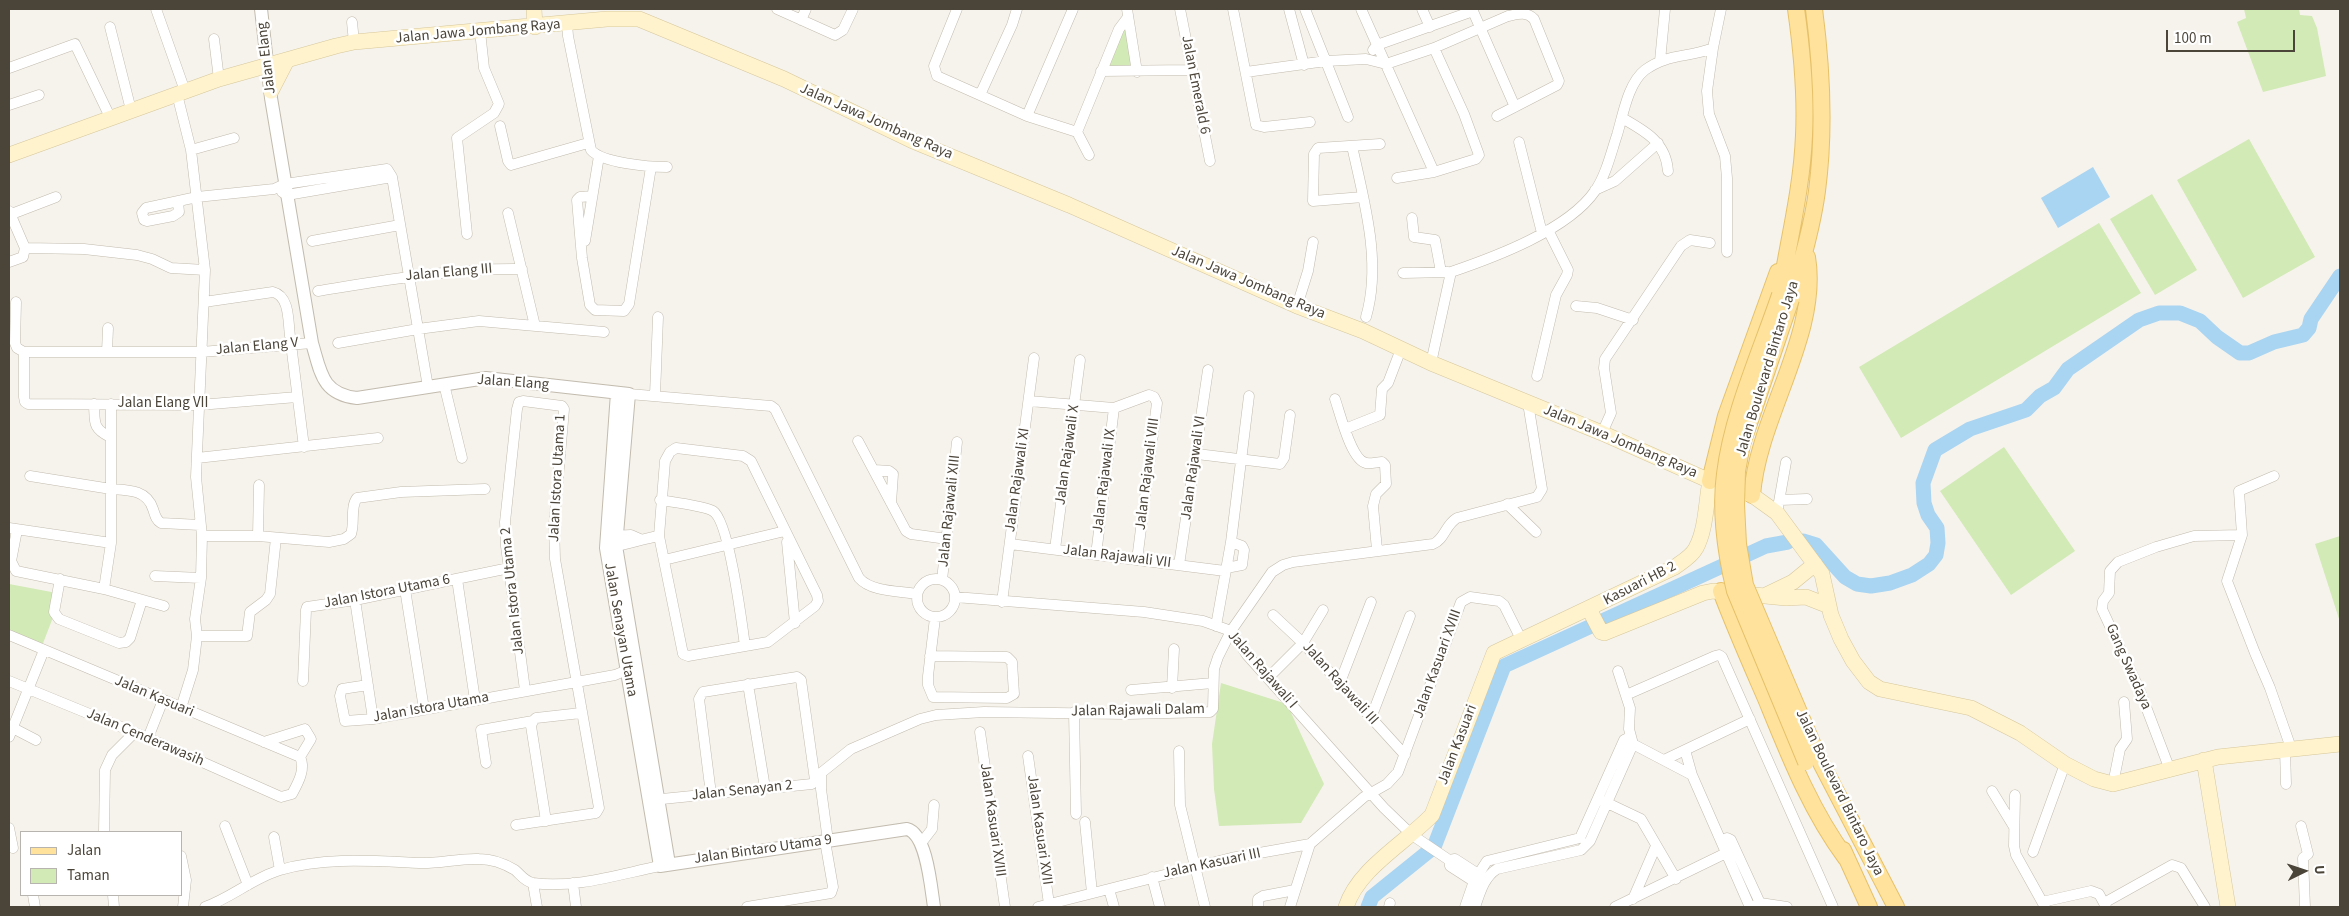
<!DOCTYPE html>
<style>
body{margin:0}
#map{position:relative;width:2349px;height:916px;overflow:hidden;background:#f6f3ec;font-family:"Source Sans 3",sans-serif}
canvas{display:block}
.frame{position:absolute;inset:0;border:10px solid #4b4439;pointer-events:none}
.legend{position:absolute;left:20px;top:831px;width:162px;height:65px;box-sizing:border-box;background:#fff;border:1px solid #b7b4b0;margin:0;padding:6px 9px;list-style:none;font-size:15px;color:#4b4439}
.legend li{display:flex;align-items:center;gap:10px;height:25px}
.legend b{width:25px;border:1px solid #b7b4b0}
.north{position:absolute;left:2279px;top:846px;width:50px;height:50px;-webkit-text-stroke:4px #fff;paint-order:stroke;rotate:86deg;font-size:14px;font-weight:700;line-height:20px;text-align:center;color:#4b4439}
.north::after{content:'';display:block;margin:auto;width:18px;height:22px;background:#4b4439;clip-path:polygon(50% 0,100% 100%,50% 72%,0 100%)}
.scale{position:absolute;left:2166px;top:30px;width:129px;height:22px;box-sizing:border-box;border:2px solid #4b4439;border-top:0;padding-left:6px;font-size:15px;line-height:18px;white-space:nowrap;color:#4b4439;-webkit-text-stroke:4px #fff;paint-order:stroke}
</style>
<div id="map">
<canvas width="2349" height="916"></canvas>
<div class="frame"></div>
<ul class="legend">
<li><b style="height:6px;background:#ffe39c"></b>Jalan</li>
<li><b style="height:14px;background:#d2eab5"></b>Taman</li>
</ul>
<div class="north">U</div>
<div class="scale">100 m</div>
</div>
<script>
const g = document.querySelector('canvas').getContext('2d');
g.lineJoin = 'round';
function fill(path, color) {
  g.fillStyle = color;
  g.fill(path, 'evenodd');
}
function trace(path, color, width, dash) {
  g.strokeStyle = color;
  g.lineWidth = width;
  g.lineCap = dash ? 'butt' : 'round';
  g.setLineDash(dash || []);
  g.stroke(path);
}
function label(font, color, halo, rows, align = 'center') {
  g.font = font + ' "Source Sans 3",sans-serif';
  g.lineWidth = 5;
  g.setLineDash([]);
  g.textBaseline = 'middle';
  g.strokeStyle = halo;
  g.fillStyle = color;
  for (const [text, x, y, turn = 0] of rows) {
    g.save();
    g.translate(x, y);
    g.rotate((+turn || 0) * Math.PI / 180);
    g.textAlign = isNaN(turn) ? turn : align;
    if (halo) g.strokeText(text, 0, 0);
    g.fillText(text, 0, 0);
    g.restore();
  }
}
const green = new Path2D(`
 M 2244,9 L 2299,9 L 2300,15 L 2312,16 L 2317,28 L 2326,76 L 2263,92 L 2237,22 L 2246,18 Z
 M 1128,17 L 1137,72 L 1101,71 Z
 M 2249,139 L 2315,257 L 2243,298 L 2177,180 Z
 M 2152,194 L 2197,270 L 2155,295 L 2110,219 Z
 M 2099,223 L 2141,293 L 1901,438 L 1859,367 Z
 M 2004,447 L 2075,551 L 2011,595 L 1940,491 Z
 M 2340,536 L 2340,622 L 2315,544 Z
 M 9,584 L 62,594 L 40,651 L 9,638 Z
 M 1221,683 L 1287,704 L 1324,784 L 1301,823 L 1219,826 L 1214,789 L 1212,744 Z`);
const water = new Path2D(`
 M 2093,167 L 2110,197 L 2058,228 L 2041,198 Z`);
const river = new Path2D(`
 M 1803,541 L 1816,545 L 1845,577 L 1857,584 L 1871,586 L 1890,583 L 1912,575 L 1929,564 L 1936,555 L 1938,543 L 1937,528 L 1928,515 L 1924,503 L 1923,483 L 1935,450 L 1970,429 L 2026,410 L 2040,396 L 2054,388 L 2068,369 L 2139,320 L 2159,313 L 2180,313 L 2200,321 L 2217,337 L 2240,353 L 2249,353 L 2274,342 L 2303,335 L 2309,328 L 2311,319 L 2340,276
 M 1368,907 L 1372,897 L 1434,847 L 1504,666 L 1766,546 L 1788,542`);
const minor = new Path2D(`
 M 156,9 L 185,91
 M 777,9 L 835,35 L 843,30 L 853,9
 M 957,9 L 934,66 L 937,76 L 1027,116 L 1077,132
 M 1127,9 L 1137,72
 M 1180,9 L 1210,161
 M 1233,9 L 1256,125 L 1264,127 L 1310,122
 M 1289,9 L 1304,65
 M 1305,9 L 1348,117
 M 1361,9 L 1434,172
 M 1422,9 L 1430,27
 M 1472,9 L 1515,107
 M 801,20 L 806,9
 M 352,22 L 354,42
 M 567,24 L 568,36 L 591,150 C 602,163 650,167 667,167
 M 110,27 L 131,110
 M 214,39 L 219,79
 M 1713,48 L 1707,91 L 1709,114 L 1725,156 L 1727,178 L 1727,252
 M 1373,50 L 1377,45 L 1473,11
 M 1660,61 L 1665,9
 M 9,68 L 75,44 L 110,117
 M 1101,71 L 1192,70
 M 1246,72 L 1326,61 L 1366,59 L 1386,64 L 1434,48 L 1508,16 C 1518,14 1526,11 1534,19 L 1559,81 L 1557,85 L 1497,116
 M 177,94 L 191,150 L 205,270 L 196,477 L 202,536 L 201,578 L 195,619 L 197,636 L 193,670 L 181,708
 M 980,95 L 1012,25 L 1017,9
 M 9,105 L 39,95
 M 1027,116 L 1073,9
 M 1622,118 C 1645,131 1666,142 1668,171
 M 500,126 L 508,161 L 511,165 L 588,143
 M 1077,132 L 1119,29 L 1128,17
 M 1077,132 L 1089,155
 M 1519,142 L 1542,233
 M 1352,146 C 1364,201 1382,262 1366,317
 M 191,150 L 234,138
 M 1397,178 L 1434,172 L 1476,159 L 1479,155 L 1464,114 L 1434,48
 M 1595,190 L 1615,181 L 1658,143
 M 282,192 L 287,195 L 392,177
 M 592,196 L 580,197 L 577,200 L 582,258 L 590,305 L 595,310 L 624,311 L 629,304 L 651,167
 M 1363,197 L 1313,201 L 1314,154 L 1318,148 L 1380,144
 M 178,202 L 179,212 L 173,216 L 147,221 L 144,220 L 142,213 L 146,208 L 197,197 L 274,189 L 285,184 L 387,169 L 392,177 L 428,387
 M 9,211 L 25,248 L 23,257 L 9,262
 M 508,213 L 535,326
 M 9,215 L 56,197
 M 1412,218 L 1414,237 L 1435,240 L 1441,272
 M 467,234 L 457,138 L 494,113 L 499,104 L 484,68 L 480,31
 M 312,241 L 400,225
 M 585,241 L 599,156
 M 25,248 L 84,249 L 137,255 L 152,259 L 171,268 L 205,270
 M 1403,273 L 1448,272
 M 318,291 C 386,280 453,268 522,269
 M 16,302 L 15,343 L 17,348 L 24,352
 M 204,302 L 273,292 C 290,296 288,322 290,336
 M 1297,306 L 1308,271 L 1313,242
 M 1576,306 L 1597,308 L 1633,320
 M 338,343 L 418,329 L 479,321 L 604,332
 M 291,344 L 304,447
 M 107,352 L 108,328
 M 1431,363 L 1451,272 C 1495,257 1568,230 1595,191 C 1606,175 1611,153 1617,135 C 1623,115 1628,83 1645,70 C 1668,53 1689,58 1713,48 L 1721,9
 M 1537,376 L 1556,295 L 1567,275 L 1568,270 L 1548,230
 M 444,384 L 462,458
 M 629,394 L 771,406 L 775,409 L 859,578 C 871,592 900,591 917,594
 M 655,395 L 658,317
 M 297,397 L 199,405 L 28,404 L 25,402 L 24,397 L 24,352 L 201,352 L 312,343
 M 1335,399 C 1340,413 1351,460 1366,463 C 1371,464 1377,462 1382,462 L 1385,465 L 1386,484 L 1376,494 L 1373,506 L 1377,550
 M 1029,401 L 1114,408 L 1149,395 L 1154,397 L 1157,403 L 1137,560
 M 94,404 C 95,422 92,428 110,437
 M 1345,429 L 1380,415 L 1382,389 L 1388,383 L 1401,349
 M 1602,433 L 1611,413 L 1604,368 L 1605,359 L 1681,246 L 1690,240 L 1710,243
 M 858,441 L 906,531 L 911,534 L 947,539
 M 676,448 L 743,456 L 751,461 L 817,595 L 818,601 L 815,606 L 768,642 L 688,656 L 683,654 L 659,536 L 665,461 L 670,452 Z
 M 1197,454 L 1280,464 L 1284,458 L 1290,415
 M 197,458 L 378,438
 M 875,470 L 889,471 L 893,474 L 891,503
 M 30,476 L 111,489
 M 2274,476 L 2239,491 L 2242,535 L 2227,581 L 2255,653 L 2270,688 L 2291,748
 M 112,489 C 129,490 147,490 153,509 C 155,515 156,520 161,523 L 200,525
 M 660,500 C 672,502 705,506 713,511 C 729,521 742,624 745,646
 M 1780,500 L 1807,499
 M 1507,504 L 1536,532
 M 1777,513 L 1786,462
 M 9,528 L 111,543
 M 17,530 L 11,561 L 16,571 L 104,589 L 164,606
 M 202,536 L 258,536 L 329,542 L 344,539 L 351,534 C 355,523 350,507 357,498 L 401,492 L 485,489
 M 258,536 L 259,485
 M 612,536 L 631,535 L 640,539
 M 787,542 L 795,623
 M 1010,544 L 1225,571
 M 609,547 C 627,545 641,539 659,536
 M 1055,549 L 1080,360
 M 1096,555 L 1114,408
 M 664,560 L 785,531
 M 1179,565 L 1208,370
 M 1226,568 L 1242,565 L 1244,550 L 1242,546 L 1231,542
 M 155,576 L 201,578
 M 60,579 L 54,612 L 59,619 L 119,643 L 126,642 L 130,638 L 142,600
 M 457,579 L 475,700
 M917 598a19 19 0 1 1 38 0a19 19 0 1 1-38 0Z
 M 942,580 L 957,442
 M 104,589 L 111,543 L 111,404
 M 405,589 L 424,709
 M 955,597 L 1144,612 L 1203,621 L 1231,631 L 1247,655 L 1384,808 L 1412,835 L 1449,860 L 1455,859 L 1486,879
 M 355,600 L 373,719
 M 1002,602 L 1034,358
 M 1273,615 L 1303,643 L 1405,755
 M 1216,626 L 1231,542 L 1249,396
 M 9,635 L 300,757
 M 197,636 L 247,636 L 250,612 L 266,600 L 270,594 L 276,538
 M 930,656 L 1007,657 L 1012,662 L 1014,694 L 1007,698 L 933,697 L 928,685 L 928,676 L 935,618
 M 1268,678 L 1303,643 L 1323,610
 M 9,681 L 148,738 L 281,797 L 292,794 C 298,783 306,769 300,757
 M 303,681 L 306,610 L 307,607 L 355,600 L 509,568
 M 748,684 L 765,788
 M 368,685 L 342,689 L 340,696 L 345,721 L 373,719 L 615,675 L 627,670
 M 1339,685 L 1371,602
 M 1172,688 L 1174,649
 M 1131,690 L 1213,683
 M 1626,695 L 1715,656 L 1719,655 L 1722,657 L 1833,907
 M 1074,712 L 1076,814
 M 1371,718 L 1410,616
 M 533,721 L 531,726 L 546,821
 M 9,726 L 36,740
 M 980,732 L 1005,907
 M 9,737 L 44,650
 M 148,738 L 163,700
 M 264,742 L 305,729 L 311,739 L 300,757
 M 1629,742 L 1692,775
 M 2285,749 L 2286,784
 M 1685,750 L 1692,775 L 1749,905 L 1752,907 L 1760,903 L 1787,907
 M 1179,751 L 1180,805 L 1205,907
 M 1028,756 L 1049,904
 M 1664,760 L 1750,719
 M 486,763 L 481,730 L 533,721 L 536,718 L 581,713
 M 2170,770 L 2140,691 L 2102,609 L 2103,601 L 2109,593 L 2110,571 L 2118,562 L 2156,547 L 2194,536 L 2242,535
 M 2113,784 L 2120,749 L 2127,739 L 2124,702
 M 1992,791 L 2014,827
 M 2015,795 L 2014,846 L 2016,855 L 2045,907
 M 652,800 L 812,784 L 815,780 L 801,680 L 797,677 L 703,692 L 699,699 L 711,794
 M 1603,801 L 1641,819 L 1676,879
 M 1085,822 L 1092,893
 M 516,825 L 596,813 L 599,808 L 555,559 L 554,525 L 564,409 L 562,406 L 523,401 L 519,402 L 517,409 L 505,522 L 506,546 L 525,690
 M 225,826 L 248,885
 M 2301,826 L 2308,854 L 2303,858 L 2305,907
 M 9,828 L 13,848
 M 104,832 L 105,770 L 112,755 L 134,733
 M 274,837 L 280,870
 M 828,841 L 821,789 L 821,773 L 851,749 L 920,719 L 936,715 L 984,712 L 1127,714 L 1210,712 L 1213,709 L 1214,669 L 1218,657 L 1231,631 L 1272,572 L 1283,565 L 1293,562 L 1433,544 C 1445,539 1445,525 1457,518 L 1537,497 L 1542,489 L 1528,403
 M 1721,841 L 1727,838 L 1731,840 L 1760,903
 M 922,842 L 932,829 L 934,805
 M 2033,852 L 2065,764
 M 181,856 L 186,880 L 183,907
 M 1449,860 L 1450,866 L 1478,884
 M 1152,877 L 1160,907
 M 533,883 L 537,907
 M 573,883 L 576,907
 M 1109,889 L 1114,907
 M 33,895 L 35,907
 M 113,895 L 114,907
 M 1633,899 L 1656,846
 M 2042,902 L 2091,891 L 2099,894 L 2106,907
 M 2104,903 L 2172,865 L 2181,868 L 2205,907
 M 205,907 C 231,898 253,878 280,870 C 325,857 372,861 419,863 C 439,864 459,858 479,859 C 491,859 505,864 515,870 C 521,875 524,881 533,883 C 574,889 620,874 660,866
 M 747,907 L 831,893 L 833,887 L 825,841
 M 1038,907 L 1231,858 L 1310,844 L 1364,797 L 1387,784 L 1398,772 L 1461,602 L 1470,597 L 1499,601 L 1504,605 L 1521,639
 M 1258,907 L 1258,899 L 1263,896 L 1295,890
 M 1290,907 L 1310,844
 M 1389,907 L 1390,903
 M 1465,907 L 1474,881 L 1487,861 L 1580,838 L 1624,740 L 1630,737
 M 1475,907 C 1480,893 1484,877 1497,869 L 1581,850 L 1590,841 L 1633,744 L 1629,729 L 1630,708 L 1618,671
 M 1615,907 L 1726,853`);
const tertiary = new Path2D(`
 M 261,9 L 271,98 L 312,343 C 321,373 322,394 357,398 L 486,378 L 629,394 L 616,546 L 669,864
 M 617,393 L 606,548 L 660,866 L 907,829 C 927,834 931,888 934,907`);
const secondary = new Path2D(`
 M 534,9 L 535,27
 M 271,91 L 287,60
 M 9,155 L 219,79 L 336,46 L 354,42 L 607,19 L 639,19 L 784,79 L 913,141 L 1069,205 L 1297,306 L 1363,331 L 1431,363 L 1602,433 L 1710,481 L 1752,495 L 1777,513 L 1822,574 L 1831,615 L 1841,639 L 1853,661 L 1869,682 L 1880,689 L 1971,708 L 2020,733 L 2065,764 L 2094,779 L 2113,784 L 2218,757 L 2340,744
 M 1766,595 L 1793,582 L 1815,564
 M 1589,609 L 1601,632 L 1604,633 L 1703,593 L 1713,591 L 1786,598 L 1806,597 L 1829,606
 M 2204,760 L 2228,907
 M 1346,907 C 1358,869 1404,844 1432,815 L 1494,653 L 1675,567 C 1682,562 1692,556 1696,548 C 1706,530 1706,502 1710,481`);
const primary = new Path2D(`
 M 1780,295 C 1788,242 1802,189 1804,135 C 1806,93 1802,51 1796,9
 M 1791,299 C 1801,264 1812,228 1817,191 C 1825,130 1822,70 1814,9
 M 1710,481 L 1726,416 L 1778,272
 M 1752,495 C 1758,416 1820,334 1807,257
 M 1721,591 C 1735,628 1751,664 1767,701 C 1789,755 1811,811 1846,858
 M 1818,757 L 1896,907
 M 1843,850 L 1869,907`);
const primaryBridge = new Path2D(`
 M 1780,295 C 1761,351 1732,415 1725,474 C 1720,512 1726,554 1735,591 L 1806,762
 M 1791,299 L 1742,444 L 1737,471 L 1736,505 L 1738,544 L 1745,585 L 1818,757`);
const streetNames = [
 ["Jalan Jawa Jombang Raya",478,32,-5],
 ["Jalan Elang",267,58,-97],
 ["Jalan Emerald 6",1195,85,79],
 ["Jalan Jawa Jombang Raya",876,122,24],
 ["Jalan Elang III",449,273,-5],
 ["Jalan Jawa Jombang Raya",1248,283,23],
 ["Jalan Elang V",257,347,-5],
 ["Jalan Boulevard Bintaro Jaya",1768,369,-73],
 ["Jalan Elang",513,383,4],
 ["Jalan Elang VII",163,404],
 ["Jalan Jawa Jombang Raya",1620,442,23],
 ["Jalan Rajawali X",1068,455,-82],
 ["Jalan Rajawali VI",1194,468,-82],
 ["Jalan Rajawali VIII",1148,474,-83],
 ["Jalan Istora Utama 1",558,478,-87],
 ["Jalan Rajawali XI",1018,480,-82],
 ["Jalan Rajawali IX",1105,481,-83],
 ["Jalan Rajawali XIII",950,511,-84],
 ["Jalan Rajawali VII",1117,557,7],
 ["Kasuari HB 2",1640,584,-27],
 ["Jalan Istora Utama 2",513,591,-96],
 ["Jalan Istora Utama 6",387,592,-11],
 ["Jalan Senayan Utama",620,630,80],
 ["Jalan Kasuari XVIII",1438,664,-70],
 ["Gang Swadaya",2128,667,66],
 ["Jalan Rajawali I",1262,670,49],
 ["Jalan Rajawali III",1340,684,48],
 ["Jalan Kasuari",154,697,23],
 ["Jalan Istora Utama",431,708,-10],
 ["Jalan Rajawali Dalam",1138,711,-1],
 ["Jalan Cenderawasih",145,738,23],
 ["Jalan Kasuari",1458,745,-69],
 ["Jalan Senayan 2",742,791,-6],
 ["Jalan Boulevard Bintaro Jaya",1839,793,64],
 ["Jalan Kasuari XVIII",992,820,82],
 ["Jalan Kasuari XVII",1039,830,82],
 ["Jalan Bintaro Utama 9",763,850,-8],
 ["Jalan Kasuari III",1212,864,-12]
];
fill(green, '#d2eab5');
fill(water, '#a9d4f2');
trace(river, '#a9d4f2', 15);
trace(minor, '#c2bbae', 11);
trace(tertiary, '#c2bbae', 14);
trace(secondary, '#d6c79b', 16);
trace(primary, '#e6c16a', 18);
trace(minor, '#fff', 10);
trace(tertiary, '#fff', 12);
trace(secondary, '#fff3cd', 15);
trace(primary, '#ffe39c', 16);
trace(primaryBridge, '#e6c16a', 18, []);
trace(primaryBridge, '#ffe39c', 16);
label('15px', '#4b4439', '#fff', streetNames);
</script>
